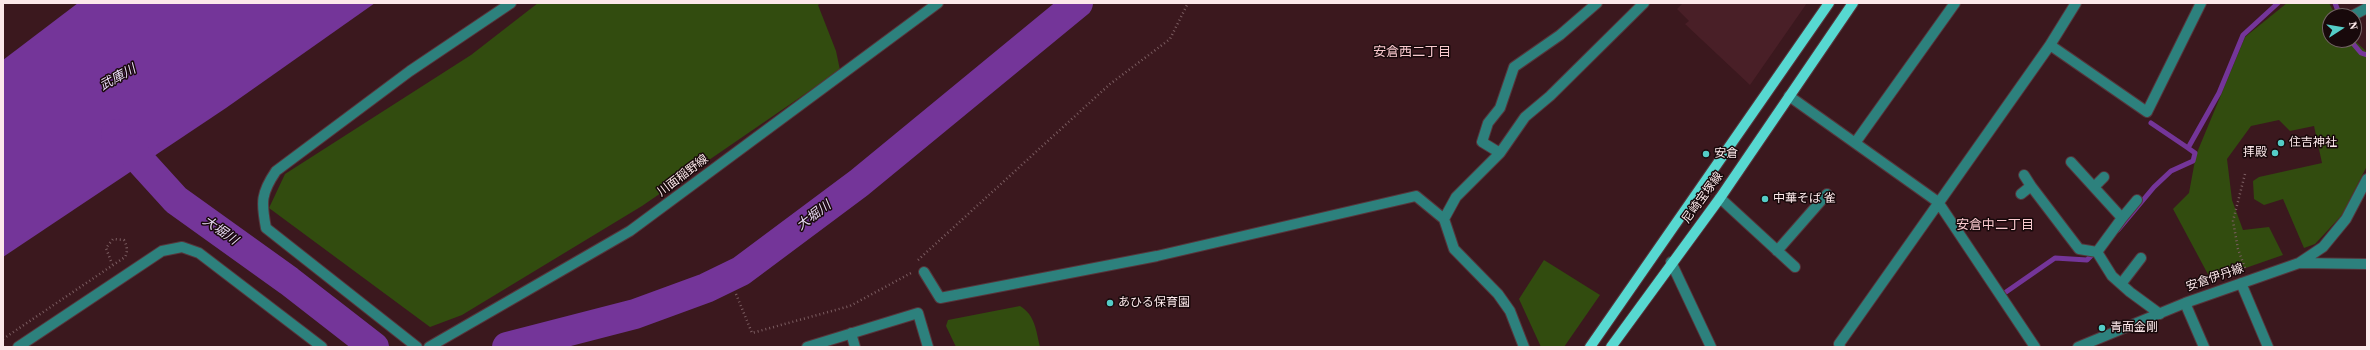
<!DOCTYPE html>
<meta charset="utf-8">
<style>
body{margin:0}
#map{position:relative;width:2370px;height:350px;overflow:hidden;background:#3b181e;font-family:"Source Serif 4",serif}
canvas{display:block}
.frame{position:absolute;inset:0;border:4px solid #fce8ea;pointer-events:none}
.north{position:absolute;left:2322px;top:8px;width:40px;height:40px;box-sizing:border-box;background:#18090b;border:1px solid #736264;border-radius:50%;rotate:78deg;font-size:11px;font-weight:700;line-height:16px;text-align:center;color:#fce8ea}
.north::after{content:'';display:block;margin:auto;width:14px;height:18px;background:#54cdc7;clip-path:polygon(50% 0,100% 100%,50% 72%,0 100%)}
</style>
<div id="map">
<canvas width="2370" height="350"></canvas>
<div class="frame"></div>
<div class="north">N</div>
</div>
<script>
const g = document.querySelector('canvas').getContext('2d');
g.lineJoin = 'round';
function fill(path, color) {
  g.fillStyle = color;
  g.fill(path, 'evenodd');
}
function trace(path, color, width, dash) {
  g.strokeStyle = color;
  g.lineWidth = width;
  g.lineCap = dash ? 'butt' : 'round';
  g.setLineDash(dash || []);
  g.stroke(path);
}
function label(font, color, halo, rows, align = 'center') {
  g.font = font + ' "Source Serif 4","Noto Sans JP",serif';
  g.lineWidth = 3;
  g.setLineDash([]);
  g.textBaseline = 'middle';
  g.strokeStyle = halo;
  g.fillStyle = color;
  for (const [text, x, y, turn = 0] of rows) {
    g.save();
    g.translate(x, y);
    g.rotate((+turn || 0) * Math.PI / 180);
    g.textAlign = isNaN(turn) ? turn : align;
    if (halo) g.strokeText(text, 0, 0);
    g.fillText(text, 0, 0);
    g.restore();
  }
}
const built = new Path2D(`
 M 1683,3 L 1807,3 L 1750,85 L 1685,24 L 1689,21 L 1677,9 Z`);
const green = new Path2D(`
 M 538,3 L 821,3 L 818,5 L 836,51 L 840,70 L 642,206 L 462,315 L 430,327 L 269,208 L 285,174 L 471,55 Z
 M 2287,3 L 2329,3 L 2336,16 L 2330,16 L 2330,40 L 2354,40 L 2367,52 L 2367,166 L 2342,215 L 2315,244 L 2304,248 L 2283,199 L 2264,205 L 2254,199 L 2253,181 L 2259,177 L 2322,163 L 2314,126 L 2290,131 L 2279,120 L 2251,126 L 2227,159 L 2232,200 L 2243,230 L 2269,227 L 2283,255 L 2211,280 L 2173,209 L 2189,193 L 2196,155 L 2245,37 Z
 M 1544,260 L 1600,295 L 1564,347 L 1541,347 L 1519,299 Z
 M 1020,306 C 1035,315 1036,330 1040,347 L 956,347 L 946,326 L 948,320 Z`);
const water = new Path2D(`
 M 78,3 L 375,3 L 226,108 L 3,257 L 3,60 Z`);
const stream = new Path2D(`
 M 2335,3 L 2340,16
 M 2350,40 L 2361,53 L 2367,55
 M 2151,123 L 2188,148 L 2219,93 L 2243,35 L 2278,3
 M 2118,230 L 2154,187 L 2171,171 L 2193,161 L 2195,153 L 2188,148
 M 2006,292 L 2055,258 L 2087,260 L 2096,251`);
const river = new Path2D(`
 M 116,134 L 176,200 L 289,281 L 374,347
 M 507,347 L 635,314 L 706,288 L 741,271 L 859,183 L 1078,3`);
const path = new Path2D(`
 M 2245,174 L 2233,221 L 2238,249 L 2245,268
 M 918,260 L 1110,84 L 1170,39 L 1188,3
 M 736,294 L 752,333 L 850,306 L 911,273
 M 3,339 L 125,257 C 128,251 127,246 124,240 L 113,239 L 106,248 L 112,264`);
const minor = new Path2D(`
 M 2352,16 L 2367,8
 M 2050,45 L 2147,112 L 2201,3
 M 1789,96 L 1938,202 L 2035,347
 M 1855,143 L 1955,3
 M 1500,153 L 1525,117 L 1550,96 L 1644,3
 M 2071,162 L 2122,218 L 2097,252
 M 2024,175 L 2031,186
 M 2094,187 L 2104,177
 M 2021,194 L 2031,186 L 2079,249 L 2097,252 L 2112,276 L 2130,292 L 2160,314
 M 1720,198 L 1795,267
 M 2122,218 L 2137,200
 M 1444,219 L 1456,197 L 1500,153 L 1482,142 L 1488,123 L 1500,108 L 1514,67 L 1560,35 L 1597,3
 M 1777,251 L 1827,194
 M 1671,262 L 1711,347
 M 2299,263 L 2323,247 L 2346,219 L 2367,179
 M 924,272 L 940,298 L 1157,256 L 1416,196 L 1444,219 L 1454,249 L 1498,294 L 1510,311 L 1524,347
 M 2241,283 L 2268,347
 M 2121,284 L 2141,258
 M 2185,303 L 2204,347
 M 851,333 L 855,347
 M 18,347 L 162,251 L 182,247 L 199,253 L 322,347
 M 417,347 L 266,228 C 261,202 261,193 276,171 L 410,71 L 511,3
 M 429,347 L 630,231 L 938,3
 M 807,347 L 918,313 L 928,347
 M 1840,347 L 1839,344 L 2050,45 L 2076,3
 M 2078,347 L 2185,303 L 2299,263 L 2367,264`);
const major = new Path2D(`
 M 1590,347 L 1829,3
 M 1611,347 L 1720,198 L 1853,3`);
const markers = [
 [2281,143,4,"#54cdc7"],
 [2275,153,4,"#54cdc7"],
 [1706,154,4,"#54cdc7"],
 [1765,199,4,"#54cdc7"],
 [1110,303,4,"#54cdc7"],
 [2102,328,4,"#54cdc7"]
];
const poiNames = [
 ["住吉神社",2289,143],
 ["拝殿",2267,153,"right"],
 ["安倉",1714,154],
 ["中華そば 雀",1773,199],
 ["あひる保育園",1118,303],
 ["青面金剛",2110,328]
];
const streetNames = [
 ["川面稲野線",683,176,-37],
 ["尼崎宝塚線",1703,198,-54],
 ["安倉伊丹線",2215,278,-19]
];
const neighbourhoodNames = [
 ["安倉西二丁目",1412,53],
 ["安倉中二丁目",1995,226]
];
const waterNames = [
 ["武庫川",118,78,-29],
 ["大堀川",814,216,-37],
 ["大堀川",220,231,35]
];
fill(built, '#491f27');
fill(green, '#324c0f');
fill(water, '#743599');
trace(stream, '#743599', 5);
trace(river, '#743599', 30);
trace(minor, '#56353b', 12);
trace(major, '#56353b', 12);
trace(path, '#7b5d61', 2.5, [1, 3]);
trace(minor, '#2d817d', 10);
trace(major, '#57d8d1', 10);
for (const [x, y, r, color] of markers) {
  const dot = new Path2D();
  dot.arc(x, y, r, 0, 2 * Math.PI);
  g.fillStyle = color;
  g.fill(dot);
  trace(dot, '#18090b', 1.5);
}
label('12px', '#fce8ea', '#18090b', poiNames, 'left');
label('12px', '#fce8ea', '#18090b', streetNames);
label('13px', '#f9c9ce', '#18090b', neighbourhoodNames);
label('italic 13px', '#e7d9f3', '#18090b', waterNames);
</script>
